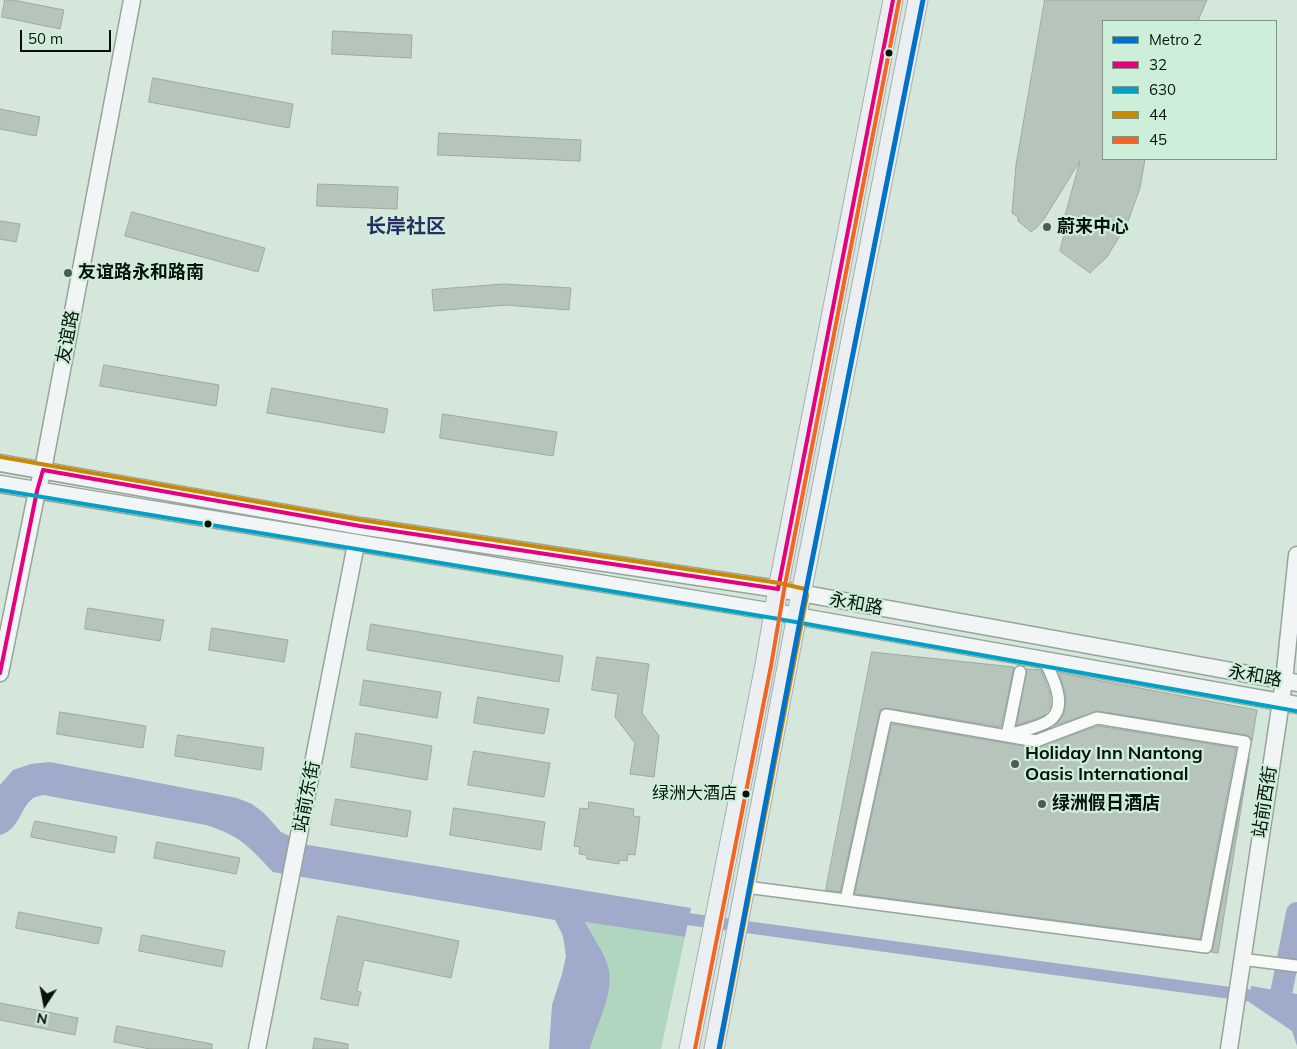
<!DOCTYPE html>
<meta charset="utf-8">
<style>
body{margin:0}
#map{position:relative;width:1297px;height:1049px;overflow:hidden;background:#d5e7db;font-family:Mulish,sans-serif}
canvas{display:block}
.legend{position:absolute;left:1102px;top:20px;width:175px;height:140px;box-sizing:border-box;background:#cdefd9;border:1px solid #7d9787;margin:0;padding:6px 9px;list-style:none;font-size:15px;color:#06120b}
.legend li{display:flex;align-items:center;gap:10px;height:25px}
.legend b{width:25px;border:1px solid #7d9787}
.north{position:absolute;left:20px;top:979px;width:50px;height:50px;-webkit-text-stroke:4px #cdefd9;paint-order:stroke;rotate:191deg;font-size:14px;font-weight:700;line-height:20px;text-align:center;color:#06120b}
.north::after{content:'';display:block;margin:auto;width:18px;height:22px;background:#06120b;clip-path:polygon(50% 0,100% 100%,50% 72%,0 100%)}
.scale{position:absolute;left:20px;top:30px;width:91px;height:22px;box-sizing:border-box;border:2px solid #06120b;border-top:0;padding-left:6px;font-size:15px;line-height:18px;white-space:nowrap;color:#06120b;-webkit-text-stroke:4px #cdefd9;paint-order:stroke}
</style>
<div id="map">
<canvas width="1297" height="1049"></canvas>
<ul class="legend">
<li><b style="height:6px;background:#0072c8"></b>Metro 2</li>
<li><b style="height:6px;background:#e5007d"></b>32</li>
<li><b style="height:6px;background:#00a1c4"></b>630</li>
<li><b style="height:6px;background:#c78802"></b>44</li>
<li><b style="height:6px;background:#f26522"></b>45</li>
</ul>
<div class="north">N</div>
<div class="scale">50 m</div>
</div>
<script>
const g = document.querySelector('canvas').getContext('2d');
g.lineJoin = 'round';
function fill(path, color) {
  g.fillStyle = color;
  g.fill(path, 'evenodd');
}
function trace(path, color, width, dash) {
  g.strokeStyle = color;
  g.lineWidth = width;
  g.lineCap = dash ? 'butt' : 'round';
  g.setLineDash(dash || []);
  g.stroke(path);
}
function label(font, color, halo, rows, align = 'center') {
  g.font = font + ' Mulish,"Noto Sans SC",sans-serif';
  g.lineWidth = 4.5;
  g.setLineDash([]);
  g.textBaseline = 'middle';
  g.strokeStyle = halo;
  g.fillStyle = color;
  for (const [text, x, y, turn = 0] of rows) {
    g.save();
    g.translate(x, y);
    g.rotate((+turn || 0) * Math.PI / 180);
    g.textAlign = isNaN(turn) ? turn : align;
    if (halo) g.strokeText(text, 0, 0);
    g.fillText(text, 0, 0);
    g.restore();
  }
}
const green = new Path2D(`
 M 585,922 L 685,937 L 661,1049 L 590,1049 L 592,1039 Z`);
const water = new Path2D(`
 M 50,762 L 237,798 L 252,804 L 264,813 L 281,832 L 308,845 L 691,908 L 685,937 L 585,922 C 592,936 607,956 609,971 C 613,997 596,1025 590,1049 L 549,1049 L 552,1005 L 562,974 L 566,956 L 563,936 L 555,920 L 273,872 C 249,847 241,836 206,825 L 43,795 C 39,796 34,797 32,799 C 20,809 19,830 0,835 L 0,785 L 13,770 L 31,764 Z
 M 1251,986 L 1297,994 L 1297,1046 L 1292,1031 L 1249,1002 Z`);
const canal = new Path2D(`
 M 673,917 L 1297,1002`);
const river = new Path2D(`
 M 1297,913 L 1280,999 L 1297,1010`);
const building = new Path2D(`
 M 5,0 L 13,0 L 64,10 L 60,29 L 2,17 Z
 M 1045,0 L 1207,0 L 1198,21 L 1103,21 L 1103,159 L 1145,159 L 1140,188 L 1127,224 L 1107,257 L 1090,273 L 1060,251 L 1067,221 L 1064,219 L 1080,161 L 1044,219 L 1037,227 L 1031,232 L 1018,221 L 1018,217 L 1012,213 L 1016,165 Z
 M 333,31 L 412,35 L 411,58 L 332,54 Z
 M 153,78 L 293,104 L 289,128 L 149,102 Z
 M 0,109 L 40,117 L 36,136 L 0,129 Z
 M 439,133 L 581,140 L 580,161 L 438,155 Z
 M 318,184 L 398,187 L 397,209 L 317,206 Z
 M 132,212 L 265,248 L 258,272 L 125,236 Z
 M 0,221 L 20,224 L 16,242 L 0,239 Z
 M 504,284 L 571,288 L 569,310 L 506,305 L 434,311 L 432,290 Z
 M 104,365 L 219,385 L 216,406 L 100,386 Z
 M 272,388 L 388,409 L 384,433 L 267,413 Z
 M 443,414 L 557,432 L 553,456 L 440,438 Z
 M 88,608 L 164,620 L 160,641 L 85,629 Z
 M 371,624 L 563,656 L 559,682 L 367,650 Z
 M 212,628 L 288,640 L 284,662 L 209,650 Z
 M 872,652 L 1014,667 L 1001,727 L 887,708 L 880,710 L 840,892 L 826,890 Z
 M 597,657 L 649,664 L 642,713 L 659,736 L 654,777 L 630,774 L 635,743 L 615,717 L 618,694 L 592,690 Z
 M 1027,669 L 1041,670 L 1050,694 L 1050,707 L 1043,716 L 1017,725 Z
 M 1059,673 L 1257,710 L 1252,741 L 1250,737 L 1246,735 L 1098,711 L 1053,726 L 1060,720 L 1064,713 L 1066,702 L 1065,691 Z
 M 364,680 L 441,692 L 437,718 L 360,705 Z
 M 478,697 L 549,709 L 544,734 L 474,723 Z
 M 60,712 L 146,726 L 143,748 L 57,734 Z
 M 892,724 L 1035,748 L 1098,726 L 1236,748 L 1200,939 L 855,894 Z
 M 356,733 L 432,746 L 427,780 L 351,767 Z
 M 178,735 L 264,748 L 261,770 L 175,756 Z
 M 474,751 L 550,763 L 544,797 L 468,785 Z
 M 1249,759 L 1218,953 L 1211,952 L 1213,948 Z
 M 336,799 L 411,811 L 407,837 L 331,825 Z
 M 589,802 L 634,809 L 633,816 L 640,817 L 635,855 L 628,854 L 627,861 L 619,860 L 619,864 L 587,859 L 587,855 L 579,854 L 580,847 L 574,846 L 580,808 L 588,809 Z
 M 454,808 L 545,822 L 541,850 L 450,835 Z
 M 35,821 L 117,837 L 114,853 L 31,837 Z
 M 157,842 L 240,858 L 236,874 L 154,858 Z
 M 19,912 L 102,928 L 98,944 L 16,928 Z
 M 338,916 L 459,941 L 451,978 L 364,960 L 357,991 L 361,992 L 358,1006 L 321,999 Z
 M 142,935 L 225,951 L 222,967 L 139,951 Z
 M 0,1003 L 78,1018 L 75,1035 L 0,1020 Z
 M 117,1026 L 212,1044 L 212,1049 L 150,1049 L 114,1042 Z
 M 315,1038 L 348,1044 L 348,1049 L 313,1049 Z`);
const street = new Path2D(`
 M 1009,735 C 1021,731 1036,728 1047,722 C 1070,709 1053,678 1045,661
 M 1007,736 L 1020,672
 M 746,887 L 1206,947 L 1245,742 L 1097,718 L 1036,741 L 886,715 L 846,900
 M 1241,959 L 1297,966`);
const secondary = new Path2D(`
 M 0,463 L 360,526 L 778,589 L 1297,683
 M 0,484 L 774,612 L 1297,705
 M 0,673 L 37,491 L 43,470 L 132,0
 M 257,1049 L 356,544
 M 1229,1049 L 1284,681 L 1297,555`);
const primary = new Path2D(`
 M 689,1049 L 765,665 L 778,589 L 893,0
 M 714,1049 L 801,594 L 918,0`);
const bus1 = new Path2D(`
 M 0,673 L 37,491 L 43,470 L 360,526 L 778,589 L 893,0`);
const bus2 = new Path2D(`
 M 0,490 L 773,618 L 1296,711`);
const bus3 = new Path2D(`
 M 1,457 L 361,520 L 779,583 L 805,589 L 807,595 L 720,1049`);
const bus4 = new Path2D(`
 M 695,1049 L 771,666 L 784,590 L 899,1`);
const metro1 = new Path2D(`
 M 719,1049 L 800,621 L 923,0`);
const markers = [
 [889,53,4.5,"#06120b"],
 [1047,227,5,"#4e5d54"],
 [68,273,5,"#4e5d54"],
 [208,524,4.5,"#06120b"],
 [1015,764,5,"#4e5d54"],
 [746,794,4.5,"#06120b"],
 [1042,804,5,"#4e5d54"]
];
const busNames = [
 ["绿洲大酒店",737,794]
];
const poiNames = [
 ["蔚来中心",1057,227],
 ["友谊路永和路南",78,273],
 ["Holiday Inn Nantong",1025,754],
 ["Oasis International",1025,775],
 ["绿洲假日酒店",1052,804]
];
const streetNames = [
 ["友谊路",68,337,-79],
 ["永和路",856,604,10],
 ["永和路",1255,676,10],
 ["站前东街",307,797,-79],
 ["站前西街",1265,802,-81]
];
const quarterNames = [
 ["长岸社区",406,227]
];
fill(green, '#b1d6bf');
fill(water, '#a0abcb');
trace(canal, '#a0abcb', 12);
trace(river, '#a0abcb', 22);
fill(building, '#b6c4bb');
trace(building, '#9caaa1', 1);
trace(street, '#96a49b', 14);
trace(secondary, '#96a49b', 19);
trace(primary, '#a6afb2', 21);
trace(street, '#f9fbfa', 11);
trace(secondary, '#f2f5f6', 16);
trace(primary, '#eceff2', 19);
trace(bus1, '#e5007d', 4);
trace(bus2, '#00a1c4', 4);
trace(bus3, '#c78802', 4);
trace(bus4, '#f26522', 4);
trace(metro1, '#0072c8', 5);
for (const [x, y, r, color] of markers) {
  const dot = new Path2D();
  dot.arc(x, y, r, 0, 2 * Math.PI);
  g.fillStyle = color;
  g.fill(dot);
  trace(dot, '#cdefd9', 2);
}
label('17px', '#06120b', '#cdefd9', busNames, 'right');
label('bold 18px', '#06120b', '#cdefd9', poiNames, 'left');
label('18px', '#06120b', '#cdefd9', streetNames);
label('bold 20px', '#2b2d67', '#cdefd9', quarterNames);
</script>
